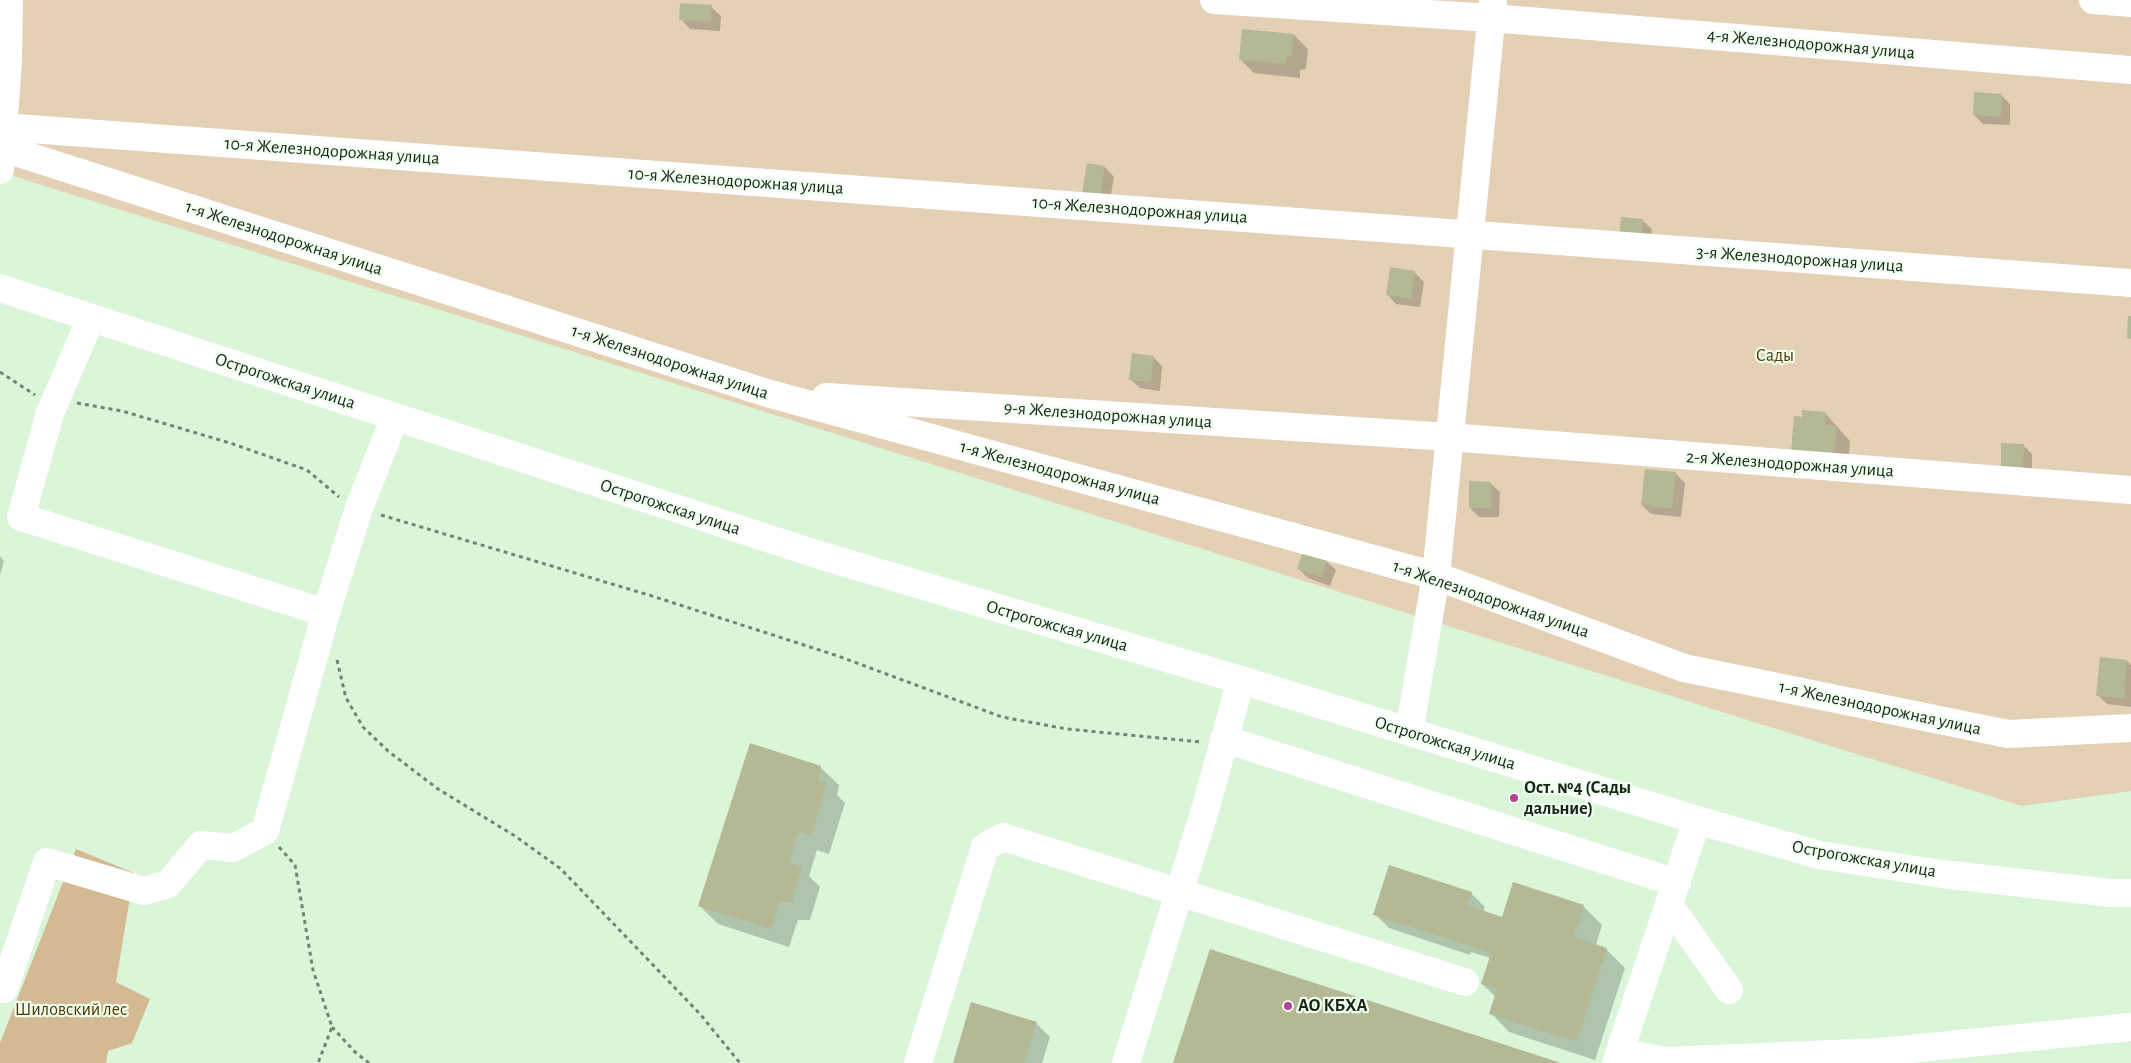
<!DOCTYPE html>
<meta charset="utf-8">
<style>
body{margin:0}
canvas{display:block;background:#daf5d8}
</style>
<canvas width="2131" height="1063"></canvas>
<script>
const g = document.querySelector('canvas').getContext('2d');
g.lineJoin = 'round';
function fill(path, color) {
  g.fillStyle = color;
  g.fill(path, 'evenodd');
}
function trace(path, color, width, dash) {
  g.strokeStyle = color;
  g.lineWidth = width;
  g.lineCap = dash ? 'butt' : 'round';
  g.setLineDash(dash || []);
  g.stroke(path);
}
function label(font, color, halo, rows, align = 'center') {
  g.font = font + ' "Alegreya Sans",sans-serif';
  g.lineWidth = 4.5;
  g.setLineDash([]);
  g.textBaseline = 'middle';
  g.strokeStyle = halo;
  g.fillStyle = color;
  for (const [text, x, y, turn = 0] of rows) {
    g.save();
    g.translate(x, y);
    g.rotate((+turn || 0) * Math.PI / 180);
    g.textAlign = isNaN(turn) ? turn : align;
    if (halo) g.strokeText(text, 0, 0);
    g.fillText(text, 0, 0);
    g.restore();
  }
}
const green = new Path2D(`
 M 0,0 L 2131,0 L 2131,791 L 2022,806 L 0,172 Z`);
const forest = new Path2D(`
 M 76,849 L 134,873 L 116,982 L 150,999 L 132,1043 L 108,1051 L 106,1063 L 0,1063 L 0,1043 Z`);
const shadow = new Path2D(`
 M 711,7 L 721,16 L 720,31 L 690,29 L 681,19 Z
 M 1294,35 L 1308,49 L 1306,69 L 1300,70 L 1300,78 L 1254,73 L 1240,59 Z
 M 2001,95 L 2010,104 L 2010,125 L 1983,124 L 1974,115 Z
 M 1088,164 L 1105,167 L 1114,177 L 1109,206 L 1092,204 Z
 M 1642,220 L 1652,229 L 1650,249 L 1630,247 Z
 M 1415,273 L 1424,282 L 1420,307 L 1396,304 L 1387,294 Z
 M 1153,357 L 1162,366 L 1160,391 L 1140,388 L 1130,379 Z
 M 1825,413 L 1850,441 L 1848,470 L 1803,419 Z
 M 2003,444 L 2023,445 L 2032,454 L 2032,481 Z
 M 1676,474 L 1685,483 L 1681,517 L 1651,514 L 1642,505 Z
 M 1490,483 L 1500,492 L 1499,517 L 1479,517 L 1470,508 Z
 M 0,556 L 4,561 L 0,575 Z
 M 1326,561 L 1336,570 L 1330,586 L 1308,578 L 1299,569 Z
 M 2127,661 L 2131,665 L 2131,707 L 2107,704 L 2098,695 Z
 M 820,767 L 839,785 L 837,795 L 845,803 L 829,854 L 817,850 L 809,876 L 820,887 L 810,920 L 798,920 L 789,947 L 718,924 L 700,906 Z
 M 1471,893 L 1485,907 L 1483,912 L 1503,918 L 1583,906 L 1602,925 L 1596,945 L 1606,949 L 1625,968 L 1595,1060 L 1509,1032 L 1491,1013 L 1496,997 L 1482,984 L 1490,958 L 1471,952 L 1470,955 L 1389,928 L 1375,914 Z
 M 1036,1023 L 1050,1037 L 1042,1063 L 954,1063 Z`);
const building = new Path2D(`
 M 680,3 L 712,5 L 711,22 L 679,20 Z
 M 1242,29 L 1294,34 L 1292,56 L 1287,57 L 1286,64 L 1239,60 Z
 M 1974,92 L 2002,94 L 2001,117 L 1973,115 Z
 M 1087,163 L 1105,166 L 1100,198 L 1082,195 Z
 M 1621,217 L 1643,219 L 1641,241 L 1619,239 Z
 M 1390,267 L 1415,271 L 1411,299 L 1386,295 Z
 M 2128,316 L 2131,316 L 2131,339 L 2127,338 Z
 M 1132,353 L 1154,356 L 1151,382 L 1129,380 Z
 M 1802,410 L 1826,412 L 1825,425 L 1837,426 L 1834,457 L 1791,452 L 1794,416 L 1802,417 Z
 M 2001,443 L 2024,444 L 2023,472 L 2001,472 Z
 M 1645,469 L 1676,472 L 1672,509 L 1641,505 Z
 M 1469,481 L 1491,482 L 1491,508 L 1469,508 Z
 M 1303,551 L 1327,560 L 1321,577 L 1297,569 Z
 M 2100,657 L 2127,660 L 2124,698 L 2096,696 Z
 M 750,743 L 821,766 L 818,780 L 827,783 L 811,836 L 799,832 L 789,863 L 802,867 L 792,902 L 780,902 L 771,929 L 698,906 Z
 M 1389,865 L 1472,892 L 1467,905 L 1502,917 L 1513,882 L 1584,905 L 1574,937 L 1607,948 L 1577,1042 L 1489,1014 L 1497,989 L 1481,984 L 1491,953 L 1373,915 Z
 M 1210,949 L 1561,1063 L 1173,1063 Z
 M 971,1002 L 1037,1022 L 1024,1063 L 953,1063 Z`);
const path = new Path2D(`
 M 0,372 L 35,395
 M 77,403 L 122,411 L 230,443 L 307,470 L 339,497
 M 381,515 L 652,596 L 838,656 L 1002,717 L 1067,729 L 1201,742
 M 337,660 L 346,698 L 363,727 L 388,751 L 438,789 L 515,836 L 561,869 L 700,1014 L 740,1063
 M 279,847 L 295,865 L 313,970 L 332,1027 L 318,1063
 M 332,1027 L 355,1052 L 369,1063`);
const minor = new Path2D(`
 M 1214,0 L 1491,18 L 2131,70
 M 2093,0 L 2131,3
 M 3,127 L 2131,283
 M 0,147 L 767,393 L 1436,576 L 1684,668 L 2008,734 L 2131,728
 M 0,170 L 8,61 L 9,0
 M 0,288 L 816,554 L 1241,680 L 1697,820 L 1819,855 L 1942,874 L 2111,893 L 2131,893
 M 91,318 L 50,413 L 21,517 L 326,613
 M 826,397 L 1449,437 L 2131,490
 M 1409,732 L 1436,576 L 1493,1
 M 1224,739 L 1677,883
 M 1669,905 L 1729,990
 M 4,989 L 47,862 L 144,891 L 168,884 L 201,845 L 233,848 L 265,831 L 326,613 L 359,508 L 395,417
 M 1620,1052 L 1666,1061 L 1880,1052 L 2131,1027
 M 918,1063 L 985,847 L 1003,837 L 1465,982
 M 1126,1063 L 1205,810 L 1241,680
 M 1616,1063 L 1697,820`);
const markers = [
 [1514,798,5,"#b74198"],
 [1288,1006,5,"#b74198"]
];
const streetNames = [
 ["4-я Железнодорожная улица",1811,44,5],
 ["10-я Железнодорожная улица",332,151,4],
 ["10-я Железнодорожная улица",736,181,4],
 ["10-я Железнодорожная улица",1140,210,4],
 ["1-я Железнодорожная улица",284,238,18],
 ["3-я Железнодорожная улица",1800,259,4],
 ["1-я Железнодорожная улица",670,362,18],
 ["Острогожская улица",285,381,18],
 ["9-я Железнодорожная улица",1108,415,4],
 ["2-я Железнодорожная улица",1790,464,4],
 ["1-я Железнодорожная улица",1060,473,15],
 ["Острогожская улица",670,507,18],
 ["1-я Железнодорожная улица",1491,599,19],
 ["Острогожская улица",1057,626,16],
 ["1-я Железнодорожная улица",1880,708,12],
 ["Острогожская улица",1445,743,17],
 ["Острогожская улица",1864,859,10]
];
const parkNames = [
 ["Сады",1775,356],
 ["Шиловский лес",71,1010]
];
const poiNames = [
 ["Ост. №4 (Сады",1524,788],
 ["дальние)",1524,809],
 ["АО КБХА",1298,1006]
];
fill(green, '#e3d0b5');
fill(forest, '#d3ba93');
fill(shadow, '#0003');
fill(building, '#b5b894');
trace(path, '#738472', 3, [4, 4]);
trace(minor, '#fff', 28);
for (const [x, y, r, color] of markers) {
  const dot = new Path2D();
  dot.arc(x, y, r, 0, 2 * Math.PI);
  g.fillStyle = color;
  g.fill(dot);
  trace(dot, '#eeffed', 2);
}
label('18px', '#1a2319', '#eeffed', streetNames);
label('18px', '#523805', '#eeffed', parkNames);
label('bold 18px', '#1a2319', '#eeffed', poiNames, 'left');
</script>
